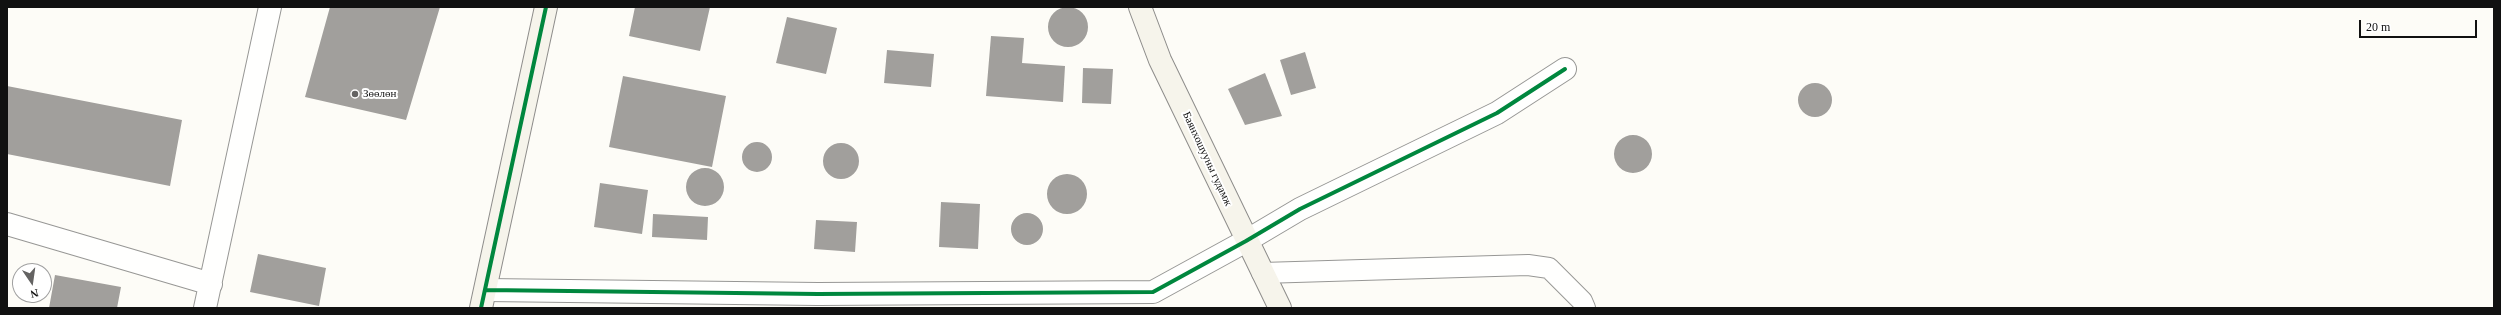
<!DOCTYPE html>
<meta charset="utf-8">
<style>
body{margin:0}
#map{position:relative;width:2501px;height:315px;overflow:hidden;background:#fdfcf7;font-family:"Times New Roman",serif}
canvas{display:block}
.frame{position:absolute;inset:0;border:8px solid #111;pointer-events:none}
.north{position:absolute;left:12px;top:263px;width:40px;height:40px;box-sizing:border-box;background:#fff;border:1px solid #a0a0a0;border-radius:50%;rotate:167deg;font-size:11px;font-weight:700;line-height:16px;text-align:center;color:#111}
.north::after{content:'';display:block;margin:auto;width:14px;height:18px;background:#646362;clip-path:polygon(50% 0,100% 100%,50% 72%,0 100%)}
.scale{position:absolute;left:2359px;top:20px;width:118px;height:18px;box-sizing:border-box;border:2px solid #111;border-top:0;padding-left:5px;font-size:12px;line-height:14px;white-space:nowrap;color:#111;-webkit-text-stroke:3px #fff;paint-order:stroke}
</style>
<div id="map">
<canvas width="2501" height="315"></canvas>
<div class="frame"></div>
<div class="north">N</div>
<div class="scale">20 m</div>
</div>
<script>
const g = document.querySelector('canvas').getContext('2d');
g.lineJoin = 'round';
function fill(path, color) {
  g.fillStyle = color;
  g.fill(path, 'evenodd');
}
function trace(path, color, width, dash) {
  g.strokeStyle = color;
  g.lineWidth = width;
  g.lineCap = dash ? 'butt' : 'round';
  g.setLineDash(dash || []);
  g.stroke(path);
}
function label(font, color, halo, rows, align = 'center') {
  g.font = font + ' "Times New Roman",serif';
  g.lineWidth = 4;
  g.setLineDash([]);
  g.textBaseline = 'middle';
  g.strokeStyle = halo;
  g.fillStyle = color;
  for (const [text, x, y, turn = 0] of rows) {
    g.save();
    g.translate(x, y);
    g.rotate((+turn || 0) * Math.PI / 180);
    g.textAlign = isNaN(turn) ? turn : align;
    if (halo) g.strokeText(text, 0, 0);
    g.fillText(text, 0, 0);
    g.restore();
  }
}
const building = new Path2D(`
 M 330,7 L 440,7 L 406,120 L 305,97 Z
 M 635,7 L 710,7 L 700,51 L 629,36 Z
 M1048 27a20 20 0 1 1 40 0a20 20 0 1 1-40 0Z
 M 787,17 L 837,28 L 826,74 L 776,63 Z
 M 991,36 L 1024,38 L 1022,63 L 1065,66 L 1063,102 L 986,96 Z
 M 887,50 L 934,54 L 931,87 L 884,83 Z
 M 1305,52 L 1316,88 L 1291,95 L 1280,60 Z
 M 1083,68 L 1113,69 L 1111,104 L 1082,103 Z
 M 1265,73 L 1282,116 L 1245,125 L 1228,89 Z
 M 623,76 L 726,96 L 712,167 L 609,147 Z
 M1798 100a17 17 0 1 1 34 0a17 17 0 1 1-34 0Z
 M 7,86 L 182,120 L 170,186 L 7,154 Z
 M1614 154a19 19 0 1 1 38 0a19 19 0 1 1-38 0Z
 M742 157a15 15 0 1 1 30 0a15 15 0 1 1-30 0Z
 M823 161a18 18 0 1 1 36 0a18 18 0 1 1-36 0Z
 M686 187a19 19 0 1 1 38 0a19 19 0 1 1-38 0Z
 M1047 194a20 20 0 1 1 40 0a20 20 0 1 1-40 0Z
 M 600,183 L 648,190 L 642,234 L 594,227 Z
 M 941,202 L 980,204 L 978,249 L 939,247 Z
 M1011 229a16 16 0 1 1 32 0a16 16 0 1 1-32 0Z
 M 653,214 L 708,217 L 707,240 L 652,237 Z
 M 816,220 L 857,222 L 855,252 L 814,249 Z
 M 258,254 L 326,268 L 319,306 L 250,292 Z
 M 55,275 L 121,287 L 117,308 L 49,308 Z`);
const lane = new Path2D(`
 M 1262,273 L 1528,265 L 1549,268 L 1582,301 L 1585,308`);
const street = new Path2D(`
 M 7,224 L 211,284
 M 486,290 L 818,294 L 1153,292 L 1246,241 L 1300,209 L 1497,113 L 1565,69
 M 205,308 L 270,7`);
const secondary = new Path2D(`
 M 1140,7 L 1160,60 L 1280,308
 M 481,308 L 546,7`);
const cycleway = new Path2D(`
 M 486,290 L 818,294 L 1153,292 L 1246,241 L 1300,209 L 1497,113 L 1565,69
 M 481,308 L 546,7`);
const markers = [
 [355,94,4,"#646362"]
];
const poiNames = [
 ["Зөөлөн",363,94]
];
const streetNames = [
 ["Баянхошууны гудамж",1207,159,65]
];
fill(building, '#a19f9c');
trace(lane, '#979795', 22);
trace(street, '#979795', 24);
trace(secondary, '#8e8d8b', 24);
trace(lane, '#fffffe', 20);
trace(street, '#fffffe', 22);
trace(secondary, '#f6f4eb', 22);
trace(cycleway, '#00873e', 4);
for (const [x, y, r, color] of markers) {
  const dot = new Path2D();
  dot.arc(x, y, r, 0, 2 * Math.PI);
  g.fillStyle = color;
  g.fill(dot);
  trace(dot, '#fff', 1.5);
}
label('11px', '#111', '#fff', poiNames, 'left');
label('11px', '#111', '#fff', streetNames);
</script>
